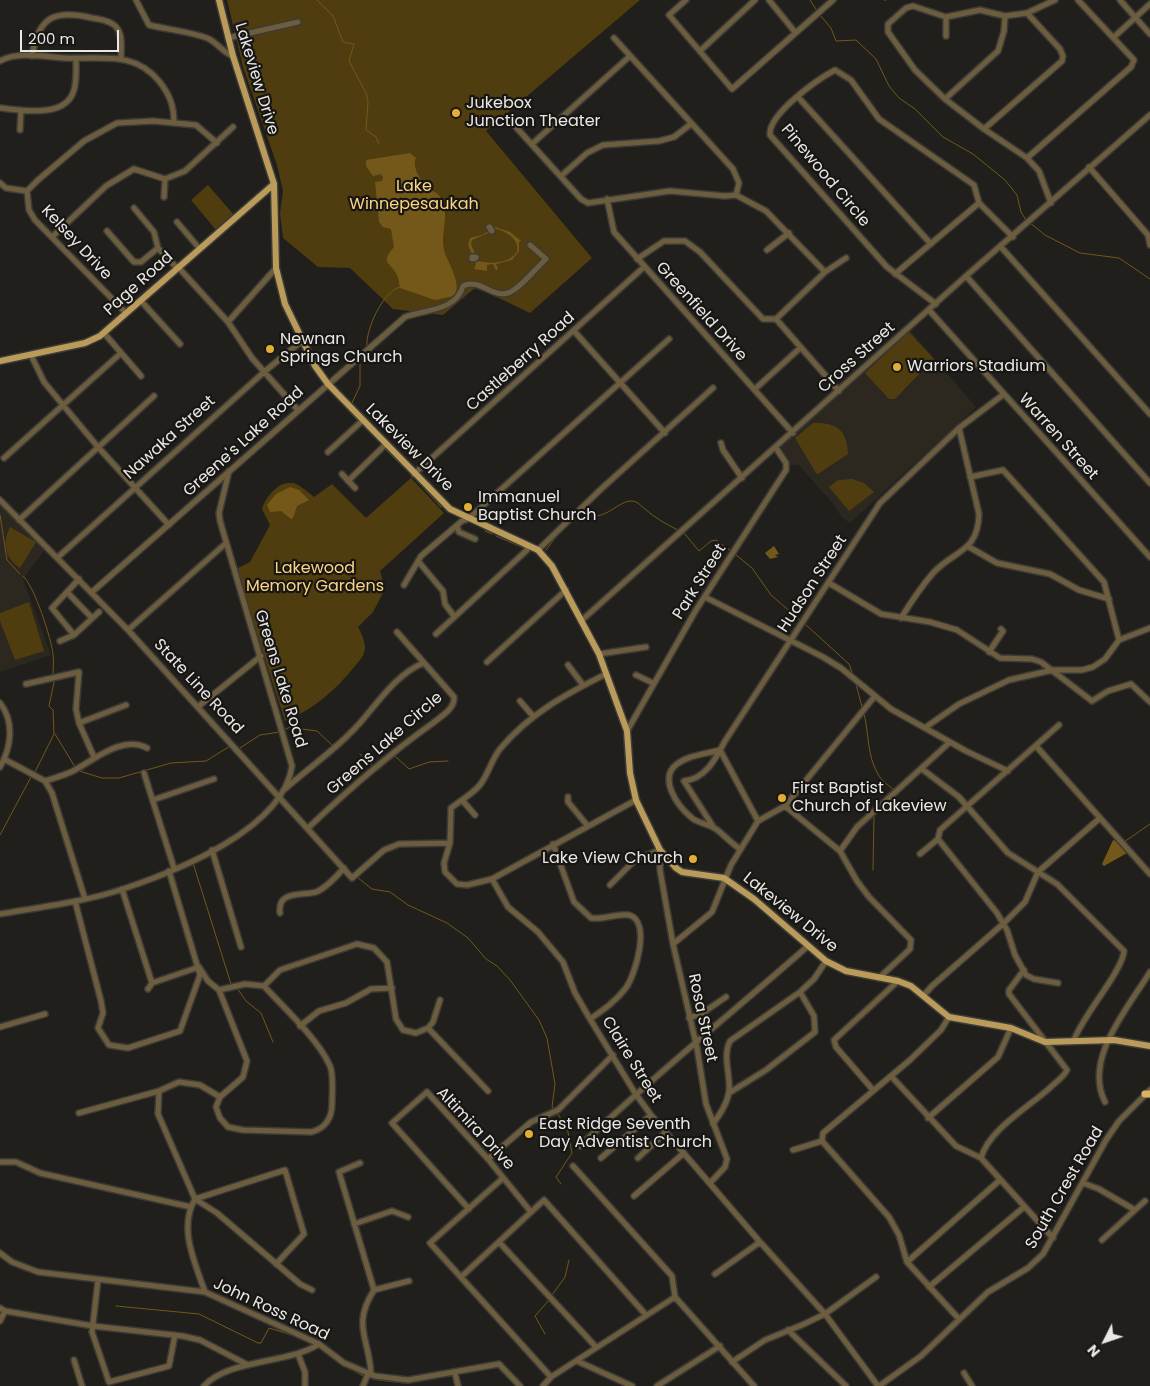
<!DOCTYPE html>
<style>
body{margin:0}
#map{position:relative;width:1150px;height:1386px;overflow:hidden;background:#201f1c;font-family:Poppins,sans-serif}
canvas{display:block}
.north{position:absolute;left:1080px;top:1316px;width:50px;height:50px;-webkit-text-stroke:4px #171613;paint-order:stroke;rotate:229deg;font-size:14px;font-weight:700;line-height:20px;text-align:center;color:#e9e8e6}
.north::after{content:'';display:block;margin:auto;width:18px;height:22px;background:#e9e8e6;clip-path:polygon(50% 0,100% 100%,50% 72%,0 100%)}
.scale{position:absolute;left:20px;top:30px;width:99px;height:22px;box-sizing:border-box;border:2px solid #e9e8e6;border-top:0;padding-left:6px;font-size:15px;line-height:18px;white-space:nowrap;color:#e9e8e6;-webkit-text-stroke:4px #171613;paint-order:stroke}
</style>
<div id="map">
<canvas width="1150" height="1386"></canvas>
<div class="north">N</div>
<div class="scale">200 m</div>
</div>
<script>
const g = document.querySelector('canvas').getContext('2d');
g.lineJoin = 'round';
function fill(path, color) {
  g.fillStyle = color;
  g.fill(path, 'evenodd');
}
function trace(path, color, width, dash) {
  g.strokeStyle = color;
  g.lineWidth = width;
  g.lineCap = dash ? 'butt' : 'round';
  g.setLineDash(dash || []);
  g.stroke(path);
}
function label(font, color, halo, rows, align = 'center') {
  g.font = font + ' Poppins,sans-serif';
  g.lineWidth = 4.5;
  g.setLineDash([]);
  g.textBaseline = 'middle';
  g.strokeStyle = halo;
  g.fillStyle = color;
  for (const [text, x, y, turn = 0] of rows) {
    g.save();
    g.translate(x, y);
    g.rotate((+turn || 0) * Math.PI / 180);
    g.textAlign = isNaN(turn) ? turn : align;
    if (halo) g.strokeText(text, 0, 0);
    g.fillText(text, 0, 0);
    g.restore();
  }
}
const built = new Path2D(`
 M 910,330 L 976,407 L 850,523 L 842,518 L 834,505 L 799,465 L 789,465 L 780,446 Z
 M 0,503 L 46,548 L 23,579 L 51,655 L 0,672 Z`);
const green = new Path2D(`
 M 227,0 L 640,0 L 486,131 L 592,258 L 530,313 L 476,287 L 443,315 L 393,309 L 350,268 L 318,267 L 283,238 L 280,213 L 283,191 L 277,165 L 243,67 Z
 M 208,185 L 234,215 L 216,230 L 191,200 Z
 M 909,332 L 934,359 L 919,371 L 920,373 L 895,399 L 889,399 L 865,373 Z
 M 813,423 C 837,422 847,430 848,454 L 818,474 L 816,473 L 795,438 Z
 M 411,478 L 444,513 L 380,571 L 385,589 L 373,612 L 358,627 C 362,635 367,644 364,653 C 363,657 358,662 355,666 C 336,690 314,709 285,721 L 236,569 L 250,562 L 270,525 L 262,509 C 266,496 282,476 298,485 C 303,488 309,493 314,497 L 332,484 L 366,518 Z
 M 852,479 L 864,483 L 874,492 L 849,511 L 829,487 L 838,480 Z
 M 10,527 L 36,542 L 20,568 C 5,558 2,543 10,527 Z
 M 29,602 L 44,651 L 15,660 L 0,621 L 0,613 Z`);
const water = new Path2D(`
 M 410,153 L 416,158 C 411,166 422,183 428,188 C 433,192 437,192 440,197 C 451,214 440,231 444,250 C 447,262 463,284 454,296 L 435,300 L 400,288 C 399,284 399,279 397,275 C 389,260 380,264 394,247 L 391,229 L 383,227 L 379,222 L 375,182 L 382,181 L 383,177 L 381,174 L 373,176 L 366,166 L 366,160 Z
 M 495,227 L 510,232 L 521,241 L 519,242 L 519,251 L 512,260 L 496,264 L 498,269 L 496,270 L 493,264 L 487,265 L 487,271 L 474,269 L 476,264 L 468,245 L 470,238 L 482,235 ZM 497,229 C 504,231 520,238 517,252 C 508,264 491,264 478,261 L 471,244 L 472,240 Z
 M 290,487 L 299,490 L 309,500 L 297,506 L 293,518 L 291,519 L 281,511 L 270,512 L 267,505 L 276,494 Z
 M 774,546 L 779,554 L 775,555 L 778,557 L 770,559 L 765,553 Z
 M 1113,840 L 1118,842 L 1127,853 L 1104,866 L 1102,864 Z`);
const stream = new Path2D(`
 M 317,0 L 333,16 L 343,42 L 354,44 L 349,61 L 366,93 L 368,102 L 366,130 L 376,137 L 379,144
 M 810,0 L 818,12
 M 884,0 L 886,0
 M 820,15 L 831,28 L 836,41 L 856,40 L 876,59 L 889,86 L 899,98 L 915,109 L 943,137 L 973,154 L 1005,180 L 1017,195 L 1021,212 L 1026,220
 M 1029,222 L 1045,235 L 1080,253 L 1119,258 L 1150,279
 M 367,347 C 365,331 382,292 400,287
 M 351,405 L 360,386 L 360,359
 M 348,410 L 358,421
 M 361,424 L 382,445
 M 385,449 L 417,480
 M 422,486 L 441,507
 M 0,515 L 7,560 L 20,574
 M 577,515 L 581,513 C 606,526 620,495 636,502 C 639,503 642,507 645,509 C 655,518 666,524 678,530
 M 485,531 L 492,534
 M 684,533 L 699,551 L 711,541 L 716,540 L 731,551
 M 496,536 L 524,548
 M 530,550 L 537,554
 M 546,550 L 560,532
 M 735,554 L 752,568 L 771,595 L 800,620
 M 23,576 C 34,585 52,640 53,655 C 54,662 53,668 53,675
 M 805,624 L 849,664 L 853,675
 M 856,684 L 862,707
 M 864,713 C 869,734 867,756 878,774 C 881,781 890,786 895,791
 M 286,729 L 296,724 L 302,729 L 317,731 L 332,745
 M 55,734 L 75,767
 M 240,748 L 260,735 L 280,732
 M 360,754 L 374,767
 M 79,771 L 102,778 L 119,778 L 171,763 L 206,761 L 230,746
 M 377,771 L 395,756 L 409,769 L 429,762 L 448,761
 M 35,772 L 54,734 L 53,710 L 49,706 L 54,682
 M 0,835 L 31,777
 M 1124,842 L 1150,824
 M 334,862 L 339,869
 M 193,863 L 231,984
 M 873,870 L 874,814
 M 357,877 L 372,889 L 390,892 L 408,905 L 447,923 L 468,938 L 486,959 L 497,966 L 510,980 L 539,1020 L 547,1038 L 555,1084 L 552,1107 L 554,1109
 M 237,988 L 246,1001 L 261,1013 L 273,1042
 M 557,1113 L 567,1127 L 572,1153 L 556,1177 L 561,1184
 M 552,1295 L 565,1277 L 569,1260
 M 116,1306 L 199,1314 L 258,1343 L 261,1343 L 269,1328 L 298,1337
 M 545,1334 L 535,1316 L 549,1300
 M 327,1354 L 334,1359
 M 344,1365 L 363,1376
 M 370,1378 L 373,1379
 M 378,1380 L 404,1383`);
const minor = new Path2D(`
 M 136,0 L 149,25 C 169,30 188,31 207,38 C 217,42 222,52 233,56
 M 686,0 L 669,15 L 732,89 L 833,0
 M 769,0 L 795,32
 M 1120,0 L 1150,34
 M 946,17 L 946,36
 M 1114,37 L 1150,4
 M 228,38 L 298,22
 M 614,38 L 733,169 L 739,183 L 736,195
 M 700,51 L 755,0
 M 32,56 C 38,17 54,9 92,18 C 100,19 112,21 117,28 C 123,36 121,49 121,59
 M 0,61 C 18,51 45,57 64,58 C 101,60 133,50 159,81 C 170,95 174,106 174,123
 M 798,97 L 931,244
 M 945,99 L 998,51 L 1004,31 L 1005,16
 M 0,108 C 22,110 66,119 74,90 C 77,80 76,69 76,58
 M 515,126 L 581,199 L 588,203 L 670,191 L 725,196 L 736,195 L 766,211 L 825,272
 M 984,129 L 1062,61 L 1063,56 L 1060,49 L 1027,13
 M 20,130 L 21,110
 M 532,144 L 630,56
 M 1027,158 L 1131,67 L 1134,60 L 1078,0
 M 1089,167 L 1148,235 L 1150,245
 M 561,176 L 587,153 L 603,145 L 659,141 L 674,137 L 691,124
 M 0,183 L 6,188 L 27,191
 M 27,191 L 38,180 L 84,141 L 117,123 L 153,121 L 196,125 L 217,143
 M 27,191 L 29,210 L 35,220 L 126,313
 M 164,197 L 165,179
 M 607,199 L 614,232 L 793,433
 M 1051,203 L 1039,171 L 1027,158 L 984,129 L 945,99 L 915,70 L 888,32 L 888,24 L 906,8 L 913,6 L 946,17 L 980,10 L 1005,16 L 1027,13 L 1055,0
 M 134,208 L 154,232 L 158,248 L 177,268
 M 177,222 L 199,248
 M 489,227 L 490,227 L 492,231 L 491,231 Z
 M 107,231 L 134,262 L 141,262 L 158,248
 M 52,237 L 106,186 L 134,169 L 165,179 L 185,171 L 233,127
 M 1001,247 L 1150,414
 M 767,250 L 789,233
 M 472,257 L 476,257 L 476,258 L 472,259 Z
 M 637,259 L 664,241 L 685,241 L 700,252 L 763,319 L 776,319 L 839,391
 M 178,267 L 228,322 L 252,358 L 298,410
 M 895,274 L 979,203
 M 966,276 L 1150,483
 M 141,301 L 180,344
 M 936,304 L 887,267 L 770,135 C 768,114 818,79 835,70 L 851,80 L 879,119 L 974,185 L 979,203 L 1013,237
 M 929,310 L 1150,557
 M 776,319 L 825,272 L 846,258
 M 228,322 L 276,268
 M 574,331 L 665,433
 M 104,333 L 141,376
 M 31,355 L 44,382 L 58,399 L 98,447 L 169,525
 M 755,389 L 800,348
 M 721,443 L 723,450 L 742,478
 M 328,452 L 362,421
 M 4,458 L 121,353
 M 342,474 L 355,488
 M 414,474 L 644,267
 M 970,477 L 1003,470 L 1104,582 L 1119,640
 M 348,481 L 385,445
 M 0,500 L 128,630 L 352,878 L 384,850 L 399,844 L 450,843
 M 19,520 L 154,396
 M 457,526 L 459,532 L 475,539
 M 969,547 L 997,563 L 1050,574 L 1079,590 L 1109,599
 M 538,550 L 600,490 L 713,388
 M 57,558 L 264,372 L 303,340
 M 418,561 L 443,591 L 445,604 L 454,616
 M 829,583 L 881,614 L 930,622 L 957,630 L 1000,658 L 1032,659 L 1041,662 L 1092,701 L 1108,691 L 1131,684 L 1150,702
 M 404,585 L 421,556 L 462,521 L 468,519 L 669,339
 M 67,592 L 79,579
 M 92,592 L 405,317 C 426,309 456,311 463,286 C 480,278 492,298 508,293 C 519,290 537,267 546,259 L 530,245
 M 705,597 L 823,657 L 841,668 L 891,709 L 966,751 L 1008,771
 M 901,618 C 911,602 921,587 933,573 C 954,550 978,553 979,514 L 959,428
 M 582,620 L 966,276 L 1150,115
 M 128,630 L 225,544
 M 436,634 L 527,550 L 527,545
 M 74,635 L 52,608 L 67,592 L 92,618
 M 60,641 L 74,635 L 99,612
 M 989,652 L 1003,631 L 1001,629
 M 599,654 L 646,647
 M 487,662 L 566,590
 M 568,665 L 583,685
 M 606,674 C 566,694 529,714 500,749 C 491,760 488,776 479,786 C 472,794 460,801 451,808 L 450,843 L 444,863 L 445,872 L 457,884 L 467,885 L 492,879 L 636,800
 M 636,675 L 653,683
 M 26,684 L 79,672 L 76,709 L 79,723 L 94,757
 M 520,701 L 533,716
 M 0,703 C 15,722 11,748 0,767
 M 199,706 L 261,656
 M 79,723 L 126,705
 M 926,727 L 959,704 L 1009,680 L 1053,670 L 1082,670 L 1093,667 L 1105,659 L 1119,640 L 1150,628
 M 627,731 L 696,610 L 786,470 L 786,463 L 776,448
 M 1036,746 L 1150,874
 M 720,750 C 706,754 689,755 677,764 C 658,778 677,806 692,818 C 698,823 708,824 716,829 C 724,835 731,843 740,849
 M 720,750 L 758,821
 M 4,759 L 45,781 L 52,793 L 85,899
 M 922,769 L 959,797 L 1008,853 L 1057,884 L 1124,951 C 1122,972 1083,1015 1074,1040
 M 144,773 L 174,868
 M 45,781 C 54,778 66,775 75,770 C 95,759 123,735 147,748
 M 285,789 C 311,766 343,744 365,717 C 382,697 398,674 423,663
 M 568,797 L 568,802 L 587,825
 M 153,800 L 214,779
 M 462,800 L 475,815
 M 785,806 L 840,851 L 857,881 L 869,897 L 911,940 L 910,949 L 879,978
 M 308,828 C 347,791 389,754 433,723 C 441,716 455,709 454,697 L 397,632
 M 714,828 L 684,781 C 706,779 716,758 725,741 L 880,503 L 959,428 L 1004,394
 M 938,839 L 997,913 L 1007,930 L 1015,955 L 1026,975 L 1034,979 L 1058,983
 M 553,844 L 574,902 L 591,918 C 603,920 618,913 629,915 C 652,921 635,977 625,989 C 615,1002 603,1010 590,1019
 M 212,850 L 241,947
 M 840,851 L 857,827 L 950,742
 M 920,854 L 938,839 L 940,830 L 1059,725
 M 492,879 L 508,907 L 538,932 L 563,962 L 575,993 L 590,1019 L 635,1093 L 651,1115 L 760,1242 L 825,1314 L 878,1386
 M 610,885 L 635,860 L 660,850 L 660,870 L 673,944 L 697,1048 L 706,1104 L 727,1159 L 725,1167 L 710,1183
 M 122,889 L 152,983 L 148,989
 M 75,901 L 101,1001 L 103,1013 L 98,1028 L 109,1045 L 128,1048 L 180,1031 L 200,975 L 169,871
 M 280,913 C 277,890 302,896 316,892 C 326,888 337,876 344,868
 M 0,914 C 41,907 84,902 123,889 C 177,871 283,829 292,766 L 220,521 L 219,513 L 229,471
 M 673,944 L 712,912 L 731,865 L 758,821 L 785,806 L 875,696
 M 199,967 L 208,981 L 219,990 L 245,984 L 264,986 C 284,1008 319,1040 330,1066 C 334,1076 332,1094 332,1104 C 332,1118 325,1129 311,1132 L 243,1130 L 228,1127 L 220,1118 L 216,1107 L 220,1097 L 243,1077 L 247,1061 L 219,990
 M 152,983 L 199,967
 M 264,986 L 280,970 L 357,944 L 374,948 L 387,962 L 396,1019 L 403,1030 L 416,1033 L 428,1028 L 433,1022 L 440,1000
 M 923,996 L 932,986 L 1004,923 L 1025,902 L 1038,872 L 1100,818
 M 689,1018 L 701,1014 L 726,997
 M 300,1026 L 319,1011 L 346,1003 L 371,989 L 392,988
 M 0,1027 L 45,1014
 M 428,1028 L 488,1091
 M 891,1076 L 956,1146 L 981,1158 L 1053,1238
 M 873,1090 L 836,1047 L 834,1040 L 898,981
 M 159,1091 L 158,1114 L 195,1199 C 178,1228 195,1263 205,1292
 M 729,1093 L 766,1070 L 815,1032 L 814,1016 L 800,992
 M 1105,1102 C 1083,1059 1128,1008 1150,972
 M 79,1113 L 159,1091 L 179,1082 L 200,1085 L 220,1097
 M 928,1118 L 998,1057 L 1011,1028
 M 713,1124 C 720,1114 727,1104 729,1092 C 731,1075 722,1057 730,1041 L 800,992 L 814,979 L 826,961
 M 822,1141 L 889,1217 L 899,1235 L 907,1262 L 959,1319
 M 822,1141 L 823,1133 L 910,1060 L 941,1030 L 949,1017
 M 580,1146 C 653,1076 732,1013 808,946
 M 793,1150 L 822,1141
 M 601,1158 L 651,1115
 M 638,1158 L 666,1132
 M 981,1158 C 989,1128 1033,1105 1054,1084 C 1059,1080 1064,1076 1067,1070 L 1009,994 L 1009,990 L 1024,970
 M 488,1159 L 531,1122 L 558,1110 L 613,1055
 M 0,1162 L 16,1162 L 40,1173 L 191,1207
 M 360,1163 L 339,1172 L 374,1290 C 351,1326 370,1339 371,1375
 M 573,1166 L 672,1276 L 675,1297 L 754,1386
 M 503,1178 L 430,1243 L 551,1377
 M 1083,1183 L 1099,1189 L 1135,1210
 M 634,1196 L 684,1153
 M 195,1199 L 285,1170 L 304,1234 L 276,1264
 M 195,1199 L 217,1213 L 300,1284 L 312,1290
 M 469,1209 L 392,1123 L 427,1092 L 488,1159 L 531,1212
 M 354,1224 L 392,1211 L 408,1217
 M 1102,1240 L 1145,1201
 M 499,1242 L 596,1347
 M 0,1253 L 12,1262 L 38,1272 L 205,1292 L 319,1344 L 344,1363 L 375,1376 L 408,1380 L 499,1364 L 520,1386
 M 907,1262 L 1000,1180
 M 715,1274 L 760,1242
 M 461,1277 L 544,1200 L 646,1315
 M 98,1280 L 92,1332 L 109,1382 L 169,1366 L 175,1335
 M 929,1287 L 1024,1207
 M 374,1290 L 409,1281
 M 0,1308 L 5,1311 L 93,1326 L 182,1336 L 200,1340 L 248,1365
 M 0,1321 L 5,1311
 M 788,1330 L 846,1386
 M 298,1354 L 305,1372 L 305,1386
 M 74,1360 L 82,1386
 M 577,1361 L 632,1386
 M 732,1362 L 765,1340 L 802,1325 L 825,1314 L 876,1277
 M 455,1373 L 458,1386
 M 964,1373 L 972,1386
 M 204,1386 C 228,1359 289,1364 319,1344
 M 363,1386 L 368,1374
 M 543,1386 L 551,1377 L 675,1297
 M 657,1386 L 720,1346
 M 879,1386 L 921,1356 L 988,1292 L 1028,1268 L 1043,1254 L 1106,1140 L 1119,1121 L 1150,1090`);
const major = new Path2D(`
 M 219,0 L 233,56 L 274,184 L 276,268 L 285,304 L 315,366 L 328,384 L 450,509 L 538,550 L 552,566 L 599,654 L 627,731 L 630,773 L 636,800 L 660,850 L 676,868 L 682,872 L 724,878 L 754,899 L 826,961 L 846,971 L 898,981 L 911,986 L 949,1017 L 1011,1028 L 1045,1042 L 1114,1040 L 1150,1046
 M 0,361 L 85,343 L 100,336 L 274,184`);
const highway = new Path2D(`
 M 1145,1094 L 1150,1094`);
const markers = [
 [456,113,5,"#e2af34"],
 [270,349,5,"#e2af34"],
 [897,367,5,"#e2af34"],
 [468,507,5,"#e2af34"],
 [782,798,5,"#e2af34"],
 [693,859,5,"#e2af34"],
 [529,1134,5,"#e2af34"]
];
const streetNames = [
 ["Lakeview Drive",256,79,73],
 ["Pinewood Circle",825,176,50],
 ["Kelsey Drive",76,243,47],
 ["Page Road",139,284,-42],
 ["Greenfield Drive",701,312,48],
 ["Cross Street",857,358,-42],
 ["Castleberry Road",521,362,-42],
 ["Warren Street",1058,437,48],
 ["Nawaka Street",170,438,-42],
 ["Greene's Lake Road",244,442,-42],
 ["Lakeview Drive",409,448,45],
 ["Park Street",700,582,-58],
 ["Hudson Street",813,584,-57],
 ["Greens Lake Road",280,679,73],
 ["State Line Road",198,687,47],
 ["Greens Lake Circle",385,744,-41],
 ["Lakeview Drive",790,913,39],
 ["Rosa Street",702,1018,78],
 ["Claire Street",631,1060,58],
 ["Altimira Drive",475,1129,47],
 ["South Crest Road",1065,1188,-60],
 ["John Ross Road",271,1310,25]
];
const poiNames = [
 ["Jukebox",466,104],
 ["Junction Theater",466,122],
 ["Newnan",280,340],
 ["Springs Church",280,358],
 ["Warriors Stadium",907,367],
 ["Immanuel",478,498],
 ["Baptist Church",478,516],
 ["First Baptist",792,789],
 ["Church of Lakeview",792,807],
 ["Lake View Church",683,859,"right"],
 ["East Ridge Seventh",539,1125],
 ["Day Adventist Church",539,1143]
];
const parkNames = [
 ["Lake",414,187],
 ["Winnepesaukah",414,205],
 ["Lakewood",315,569],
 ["Memory Gardens",315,587]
];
fill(built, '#2c2820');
fill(green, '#503d0f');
fill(water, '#735819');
trace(stream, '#735819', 1);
trace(minor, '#3c3b38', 8);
trace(major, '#3c3b38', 9);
trace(highway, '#3c3b38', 9);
trace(minor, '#6c5d3f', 5);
trace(major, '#ba9b5a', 6);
trace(highway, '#d9b364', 7);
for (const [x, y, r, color] of markers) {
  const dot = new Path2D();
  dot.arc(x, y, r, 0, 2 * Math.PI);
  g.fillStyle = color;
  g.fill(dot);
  trace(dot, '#171613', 2);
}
label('16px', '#e9e8e6', '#171613', streetNames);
label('16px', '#e9e8e6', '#171613', poiNames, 'left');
label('16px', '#fcd483', '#171613', parkNames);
</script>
